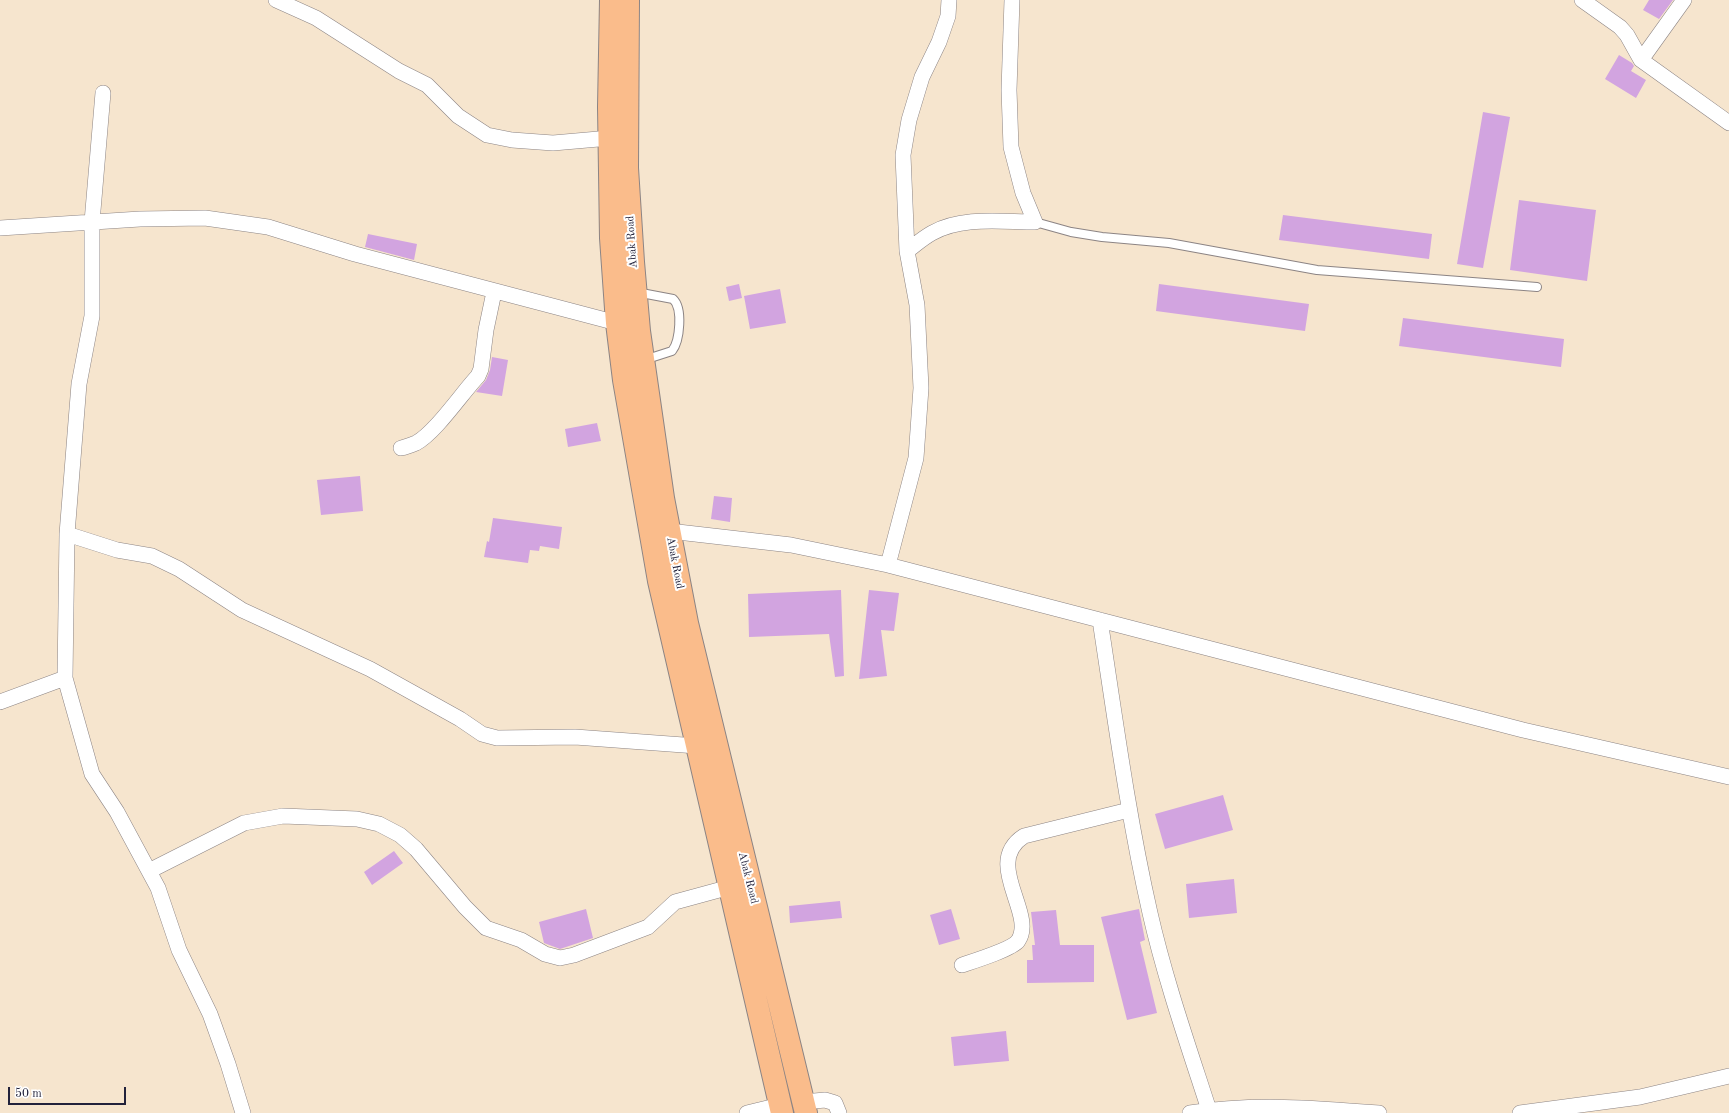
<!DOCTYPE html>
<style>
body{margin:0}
#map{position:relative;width:1729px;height:1113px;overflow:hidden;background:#f6e5ce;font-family:"Old Standard TT",serif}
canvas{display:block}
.scale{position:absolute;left:8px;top:1087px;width:118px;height:18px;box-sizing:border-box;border:2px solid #22223b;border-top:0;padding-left:5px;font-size:12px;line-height:14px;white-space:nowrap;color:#22223b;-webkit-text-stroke:3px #fff;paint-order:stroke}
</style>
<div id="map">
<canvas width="1729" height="1113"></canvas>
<div class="scale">50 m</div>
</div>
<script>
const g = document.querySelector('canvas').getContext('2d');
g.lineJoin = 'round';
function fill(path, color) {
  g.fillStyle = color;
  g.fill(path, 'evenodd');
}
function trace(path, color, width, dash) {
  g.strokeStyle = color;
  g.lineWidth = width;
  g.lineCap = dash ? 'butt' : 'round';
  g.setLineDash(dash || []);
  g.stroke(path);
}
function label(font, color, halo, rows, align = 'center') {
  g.font = font + ' "Old Standard TT",serif';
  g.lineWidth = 4;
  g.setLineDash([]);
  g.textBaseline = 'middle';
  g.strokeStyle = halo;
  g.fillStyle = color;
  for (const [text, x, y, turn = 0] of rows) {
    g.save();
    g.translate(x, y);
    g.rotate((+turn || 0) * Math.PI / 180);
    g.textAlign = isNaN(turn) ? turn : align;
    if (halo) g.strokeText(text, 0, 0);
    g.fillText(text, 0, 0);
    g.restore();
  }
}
const building = new Path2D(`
 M 1649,0 L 1673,0 L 1659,19 L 1643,10 Z
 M 1619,55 L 1632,63 L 1634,66 L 1631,71 L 1646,80 L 1636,98 L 1605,79 Z
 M 1483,112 L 1510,117 L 1483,268 L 1457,264 Z
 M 1519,200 L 1596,210 L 1587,281 L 1510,270 Z
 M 1283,215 L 1432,234 L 1429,259 L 1279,240 Z
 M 368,234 L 417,244 L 414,260 L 365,247 Z
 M 739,284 L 742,298 L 729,301 L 726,287 Z
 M 1159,284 L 1309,304 L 1305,331 L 1156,311 Z
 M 780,289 L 786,323 L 750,329 L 744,296 Z
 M 1403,318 L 1564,339 L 1561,367 L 1399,346 Z
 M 492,357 L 508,360 L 502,396 L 476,392 L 486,380 L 490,370 Z
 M 597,423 L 601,441 L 568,447 L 565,429 Z
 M 360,476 L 363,511 L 321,515 L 317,480 Z
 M 714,496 L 732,498 L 730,522 L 711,519 Z
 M 493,518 L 562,527 L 559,549 L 540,546 L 539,551 L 530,550 L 528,563 L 484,557 L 487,541 L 489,542 Z
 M 841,590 L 844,676 L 835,677 L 829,634 L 749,637 L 748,594 Z
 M 869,590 L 899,593 L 894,631 L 881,630 L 887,676 L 859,679 Z
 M 1223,795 L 1233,830 L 1165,849 L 1155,814 Z
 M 394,851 L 403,863 L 372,885 L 364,872 Z
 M 1234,879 L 1237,913 L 1189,918 L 1186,884 Z
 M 840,901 L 842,918 L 790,923 L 789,906 Z
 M 586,909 L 593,938 L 560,949 L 544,943 L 539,922 Z
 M 951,909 L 960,939 L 939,945 L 930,915 Z
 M 1139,909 L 1145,940 L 1140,942 L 1157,1013 L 1127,1020 L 1101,917 Z
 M 1056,910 L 1060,945 L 1094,945 L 1094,982 L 1027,983 L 1027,960 L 1033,960 L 1032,945 L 1035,945 L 1031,912 Z
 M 1006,1031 L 1009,1061 L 954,1066 L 951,1037 Z`);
const lane = new Path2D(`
 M 1035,222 L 1071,232 L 1102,237 L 1169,243 L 1317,270 L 1537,287
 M 636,292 L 673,299 C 683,308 680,341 672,351 L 644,360`);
const street = new Path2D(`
 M 276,0 L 316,18 L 399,71 L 427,85 L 458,116 L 487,135 L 512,140 L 553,143 L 610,138
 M 1582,0 L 1620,27 L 1627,35 L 1641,60 L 1729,123
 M 1641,60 L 1684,0
 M 103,93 L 92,222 L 92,316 L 79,384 L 67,534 L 65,678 L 92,774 L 117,812 L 158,888 L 179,950 L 210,1014 L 228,1064 L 243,1113
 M 0,228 L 140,219 L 205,218 L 268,227 L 355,254 L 617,323
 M 907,251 C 915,245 923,238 932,233 C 962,216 1002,222 1035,222 L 1023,193 L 1011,147 L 1009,90 L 1012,0
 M 401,448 C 406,447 411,445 416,443 C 435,433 462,393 478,376 L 481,369 L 486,330 L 494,292
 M 669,531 L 791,545 L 888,565 L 1523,730 L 1729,777
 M 67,534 L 117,550 L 152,556 L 179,569 L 242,610 L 370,669 L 460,719 L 482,734 L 497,738 L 575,737 L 697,746
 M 888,565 L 916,458 L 921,388 L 917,305 L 907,251 L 903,155 L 909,120 L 922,77 L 939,42 L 948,16 L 949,0
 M 1100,620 C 1115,718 1128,816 1150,913 C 1165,979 1188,1045 1209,1110
 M 0,702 L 65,678
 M 149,871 L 244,823 L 283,816 L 357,819 L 379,824 L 400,835 L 416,849 L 465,907 L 486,928 L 521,940 L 545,954 L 560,958 L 574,955 L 648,927 L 675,902 L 730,887
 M 962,965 C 974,961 1012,949 1018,941 C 1037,914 982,863 1024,836 L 1129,810
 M 804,1102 L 825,1100 L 835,1103 L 839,1113
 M 747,1113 L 780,1105
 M 1190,1113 C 1252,1103 1316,1108 1379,1113
 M 1520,1113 L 1640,1097 L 1729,1076`);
const highway = new Path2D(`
 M 611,0 L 609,107 L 611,238 L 617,323 L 624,380 L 659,581 L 782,1113
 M 628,0 L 627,168 L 633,262 L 639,331 L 663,498 L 687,623 L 806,1113`);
const streetNames = [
 ["Abak Road",632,242,-94],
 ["Abak Road",675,563,79],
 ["Abak Road",748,878,76]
];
fill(building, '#d2a4e0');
trace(lane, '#8c8484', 10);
trace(street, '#8c8484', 16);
trace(highway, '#8c8484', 24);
trace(lane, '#fff', 8);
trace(street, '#fff', 15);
trace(highway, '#fabc8b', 22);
label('11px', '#22223b', '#fff', streetNames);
</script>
